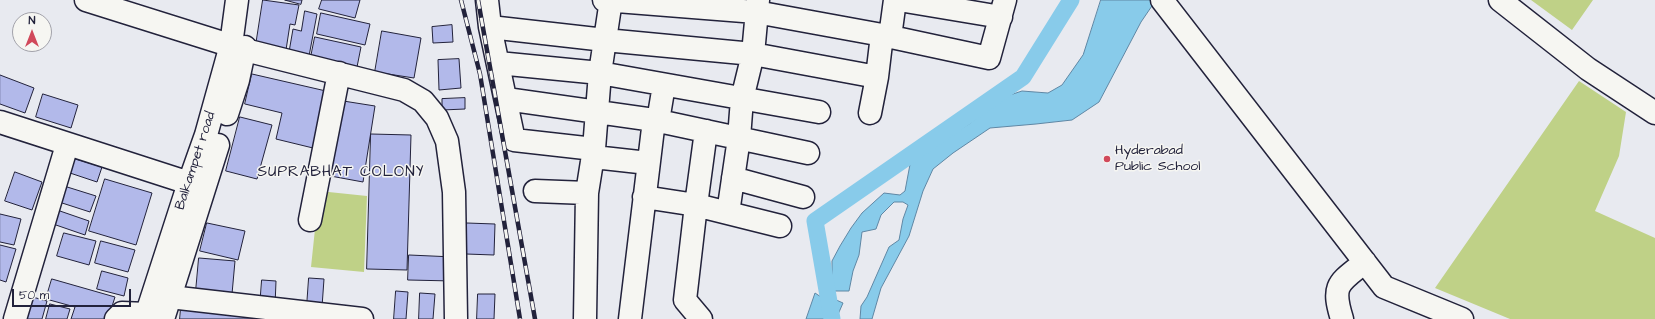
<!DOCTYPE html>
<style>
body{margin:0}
#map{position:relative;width:1655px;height:319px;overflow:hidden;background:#e8eaf0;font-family:"Architects Daughter",sans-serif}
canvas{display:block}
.north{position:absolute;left:12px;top:12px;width:40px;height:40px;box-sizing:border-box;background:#f6f6f2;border:1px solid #a1a1a9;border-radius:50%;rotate:0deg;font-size:11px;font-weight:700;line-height:16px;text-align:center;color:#22223b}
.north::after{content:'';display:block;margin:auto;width:14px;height:18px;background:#d1495b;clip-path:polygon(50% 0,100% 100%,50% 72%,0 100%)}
.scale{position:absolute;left:12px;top:289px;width:119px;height:18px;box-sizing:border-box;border:2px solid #22223b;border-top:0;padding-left:5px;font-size:12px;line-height:14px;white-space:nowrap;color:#22223b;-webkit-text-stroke:3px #f6f6f2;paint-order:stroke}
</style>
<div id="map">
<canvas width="1655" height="319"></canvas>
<div class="north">N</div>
<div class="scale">50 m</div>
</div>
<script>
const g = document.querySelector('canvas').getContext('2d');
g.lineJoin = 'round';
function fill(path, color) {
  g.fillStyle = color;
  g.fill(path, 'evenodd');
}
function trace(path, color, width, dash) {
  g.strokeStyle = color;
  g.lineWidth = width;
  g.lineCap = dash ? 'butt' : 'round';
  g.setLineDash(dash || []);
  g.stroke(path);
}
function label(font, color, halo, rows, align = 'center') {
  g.font = font + ' "Architects Daughter",sans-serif';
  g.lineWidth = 3;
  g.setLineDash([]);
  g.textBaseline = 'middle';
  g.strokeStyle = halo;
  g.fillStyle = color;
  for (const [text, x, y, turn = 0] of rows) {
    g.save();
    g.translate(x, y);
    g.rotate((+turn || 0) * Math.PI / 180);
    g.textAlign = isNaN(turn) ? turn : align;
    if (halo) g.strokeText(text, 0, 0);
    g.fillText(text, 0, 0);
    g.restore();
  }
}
const green = new Path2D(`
 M 1531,0 L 1593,0 L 1572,30 Z
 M 1579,81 L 1626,112 L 1619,156 L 1595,211 L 1655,238 L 1655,319 L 1510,319 L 1435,288 Z
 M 319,191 L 367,196 L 364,272 L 311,267 Z`);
const water = new Path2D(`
 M 1101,0 L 1156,0 L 1141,22 L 1099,102 L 1072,120 L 1036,124 L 990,128 L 953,153 L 933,169 L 923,191 L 909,236 L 881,288 L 872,319 L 860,319 L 861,306 L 867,297 L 889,247 L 899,240 L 903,219 L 908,205 L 903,202 L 894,202 L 881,215 L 876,229 L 862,232 L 859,255 L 853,271 L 849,291 L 834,291 L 834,299 L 843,303 L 836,319 L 806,319 L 815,293 L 821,297 L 826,292 L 822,283 L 832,281 L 832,261 L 840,246 L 851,228 L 862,213 L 884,193 L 900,195 L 905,191 L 911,159 L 969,124 L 1004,97 L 1022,91 L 1048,93 L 1062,85 L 1083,55 Z`);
const canal = new Path2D(`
 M 832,319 L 815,221 L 1023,77 L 1071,0`);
const building = new Path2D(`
 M 263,0 L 299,5 L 295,25 L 290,24 L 286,50 L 256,45 Z
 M 285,0 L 302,0 L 301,4 Z
 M 322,0 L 360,0 L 355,18 L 319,9 Z
 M 305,11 L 317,14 L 309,56 L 289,52 L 293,29 L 301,31 Z
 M 321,13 L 370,24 L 365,45 L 317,34 Z
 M 452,25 L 453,42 L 433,43 L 432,27 Z
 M 382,31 L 421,38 L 414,78 L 375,72 Z
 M 315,37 L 361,47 L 357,67 L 311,57 Z
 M 459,59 L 461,88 L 439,90 L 438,60 Z
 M 252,74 L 326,91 L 313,148 L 276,139 L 282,113 L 245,104 Z
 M 0,75 L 34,88 L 25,113 L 0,104 Z
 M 43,94 L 78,105 L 71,128 L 36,117 Z
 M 465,98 L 465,109 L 442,110 L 442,99 Z
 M 337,100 L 375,106 L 363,182 L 325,175 Z
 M 240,117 L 272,125 L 257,179 L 226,171 Z
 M 371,134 L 411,135 L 407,270 L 367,269 Z
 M 69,157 L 102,167 L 97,182 L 64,171 Z
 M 15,172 L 42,182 L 32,210 L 5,201 Z
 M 105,179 L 152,193 L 136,245 L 89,231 Z
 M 64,186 L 96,196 L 90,212 L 59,202 Z
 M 57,210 L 89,221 L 85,235 L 53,224 Z
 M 0,214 L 21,219 L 14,245 L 0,242 Z
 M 207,223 L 245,231 L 238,260 L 200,251 Z
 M 467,223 L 495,224 L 494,255 L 466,254 Z
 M 64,233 L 96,241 L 89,265 L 57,256 Z
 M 101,241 L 135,250 L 128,272 L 95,263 Z
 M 0,245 L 16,249 L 6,282 L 0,280 Z
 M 409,255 L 454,257 L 453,281 L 408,280 Z
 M 199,258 L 235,261 L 232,294 L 196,291 Z
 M 102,271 L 128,278 L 124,296 L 97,289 Z
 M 309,278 L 324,279 L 322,307 L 307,306 Z
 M 52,279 L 115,297 L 108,319 L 71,319 L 75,307 L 46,299 Z
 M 262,280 L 276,281 L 275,306 L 260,306 Z
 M 396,291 L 408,292 L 406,319 L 394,319 Z
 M 420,293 L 435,294 L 433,319 L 419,319 Z
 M 478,294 L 495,294 L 494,319 L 477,319 Z
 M 29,296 L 47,301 L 42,319 L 23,319 Z
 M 50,304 L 70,309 L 67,319 L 46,319 Z
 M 181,308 L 255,315 L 255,319 L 180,319 Z`);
const minor = new Path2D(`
 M 86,0 L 245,50 L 404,90 L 423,101 L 437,118 L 447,141 L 454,192 L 456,319
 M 487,0 L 490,27 L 514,140 L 594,149 L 594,157 L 648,163
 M 604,0 L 756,12 L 882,35 L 989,58 L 1005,0
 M 899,0 L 1001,17
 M 1162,0 L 1384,287 L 1462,319
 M 1500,0 L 1588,69 L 1655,113
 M 490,27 L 605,40 L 753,54 L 877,77 L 882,35
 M 890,37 L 895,0
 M 498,63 L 600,73 L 819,112
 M 506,99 L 654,120 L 808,153
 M 870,113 L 877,77
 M 658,121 L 664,85
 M 0,122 L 189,183
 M 733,178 L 803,197
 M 535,191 L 587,193
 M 644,197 L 696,205 L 706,131
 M 728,213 L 739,138 L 742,99 L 753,54 L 758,0
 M 310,220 L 339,73
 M 170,297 L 362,319
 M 15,319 L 67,145
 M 116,319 L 122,313 L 147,314
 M 585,319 L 587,193 L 594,149 L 600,73 L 611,0
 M 630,319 L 654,120
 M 701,319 L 685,300 L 696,205 L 780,226
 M 1342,319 C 1331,284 1339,283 1365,262`);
const major = new Path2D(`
 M 227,114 L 238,80 L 245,47
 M 145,319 L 189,183 L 206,135 L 231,45 L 237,0
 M 163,319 L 218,145`);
const rail = new Path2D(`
 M 461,0 L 480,74 L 520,319
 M 478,0 L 535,319`);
const markers = [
 [1107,159,4,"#d1495b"]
];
const poiNames = [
 ["Hyderabad",1115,151],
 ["Public School",1115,167]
];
const streetNames = [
 ["Balkampet road",196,161,-72]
];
const neighbourhoodNames = [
 ["SUPRABHAT COLONY",341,173]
];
fill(green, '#bfd187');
fill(water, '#88cbea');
trace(water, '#5f87a4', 1);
trace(canal, '#88cbea', 17);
fill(building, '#b2b9ea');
trace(building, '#22223b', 1);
trace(minor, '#22223b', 25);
trace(major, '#22223b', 25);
trace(minor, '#f6f6f2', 22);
trace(major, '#f6f6f2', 22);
trace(rail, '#22223b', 4.5);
trace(rail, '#f6f6f2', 3, [9]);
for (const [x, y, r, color] of markers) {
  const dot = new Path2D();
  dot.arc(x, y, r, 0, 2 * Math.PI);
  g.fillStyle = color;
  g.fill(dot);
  trace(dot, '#f6f6f2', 1.5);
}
label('14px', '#22223b', '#f6f6f2', poiNames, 'left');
label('14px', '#22223b', '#f6f6f2', streetNames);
g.letterSpacing = '1px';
label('15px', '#22223b', '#f6f6f2', neighbourhoodNames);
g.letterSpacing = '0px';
</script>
